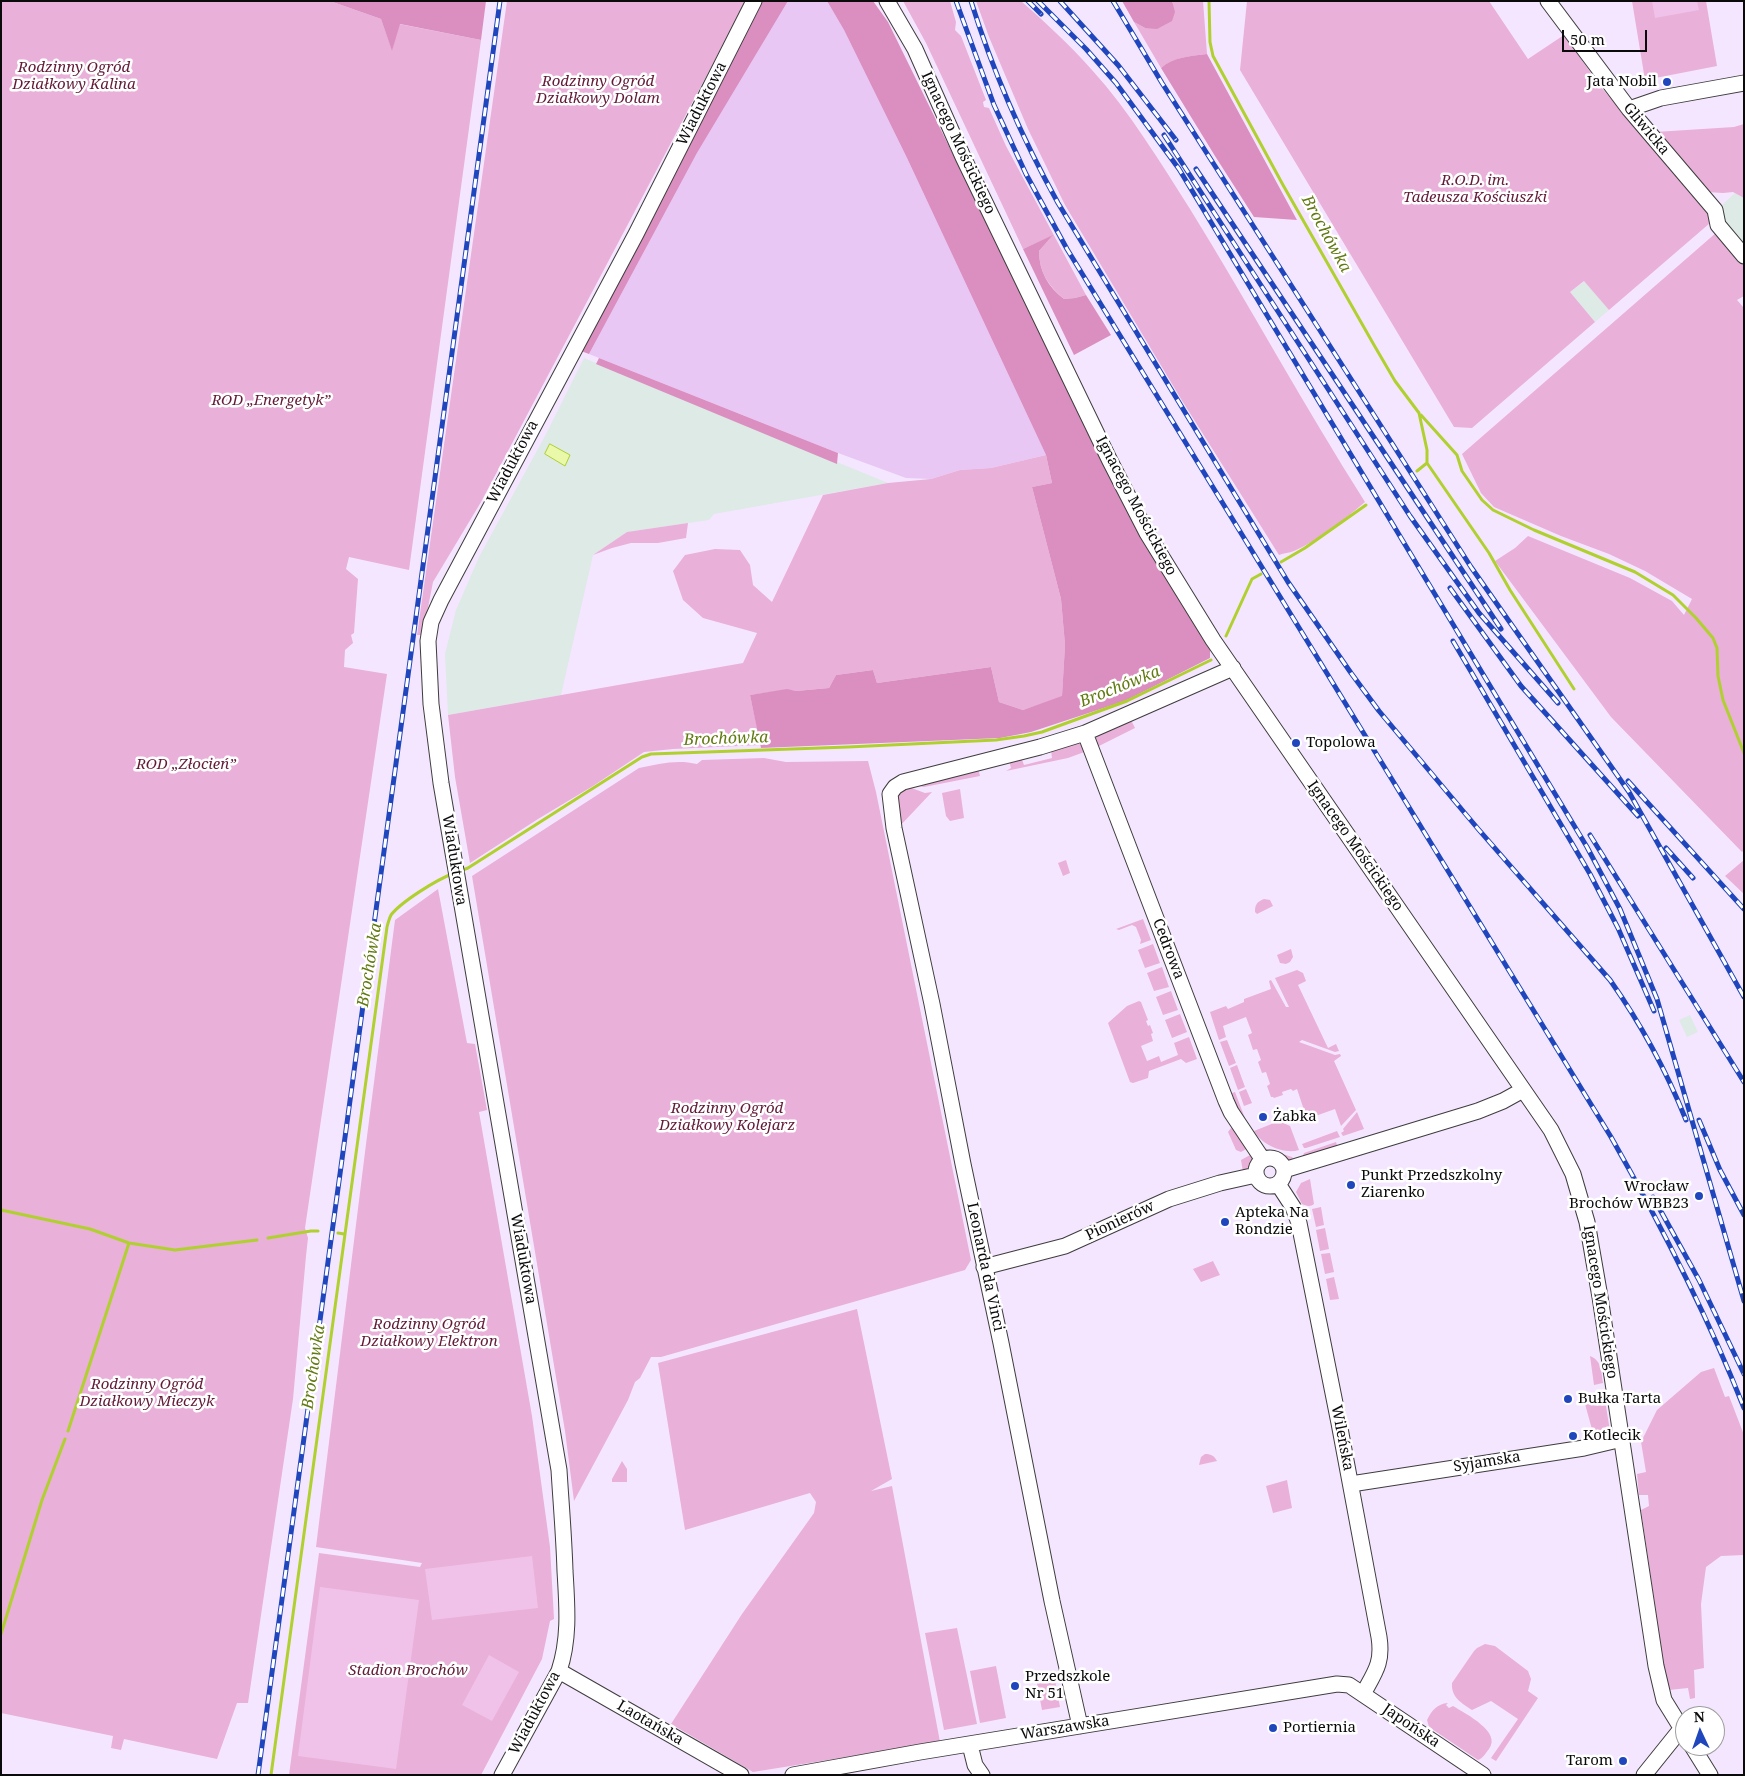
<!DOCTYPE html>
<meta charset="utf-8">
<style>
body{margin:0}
#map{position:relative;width:1745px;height:1776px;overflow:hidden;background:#f5e6ff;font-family:"Noto Serif",serif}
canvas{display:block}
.frame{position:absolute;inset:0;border:2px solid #0a0a0a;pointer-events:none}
.north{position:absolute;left:1675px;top:1706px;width:50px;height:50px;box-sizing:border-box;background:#fff;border:1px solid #9d9d9d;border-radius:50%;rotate:357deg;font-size:14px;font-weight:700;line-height:20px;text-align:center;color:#0a0a0a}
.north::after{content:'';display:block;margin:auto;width:18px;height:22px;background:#1f46bc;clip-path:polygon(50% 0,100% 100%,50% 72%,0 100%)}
.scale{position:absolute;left:1562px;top:30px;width:85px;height:22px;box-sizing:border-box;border:2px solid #0a0a0a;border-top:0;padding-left:6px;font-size:15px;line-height:18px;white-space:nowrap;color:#0a0a0a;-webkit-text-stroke:4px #fff;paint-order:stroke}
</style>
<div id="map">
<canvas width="1745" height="1776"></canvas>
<div class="frame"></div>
<div class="north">N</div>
<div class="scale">50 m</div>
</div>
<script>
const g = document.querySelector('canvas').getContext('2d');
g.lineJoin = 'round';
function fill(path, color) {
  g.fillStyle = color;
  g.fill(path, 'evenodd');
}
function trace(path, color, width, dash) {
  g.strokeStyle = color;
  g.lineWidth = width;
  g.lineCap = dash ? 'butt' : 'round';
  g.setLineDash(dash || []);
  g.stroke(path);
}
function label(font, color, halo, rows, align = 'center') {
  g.font = font + ' "Noto Serif",serif';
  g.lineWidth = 5;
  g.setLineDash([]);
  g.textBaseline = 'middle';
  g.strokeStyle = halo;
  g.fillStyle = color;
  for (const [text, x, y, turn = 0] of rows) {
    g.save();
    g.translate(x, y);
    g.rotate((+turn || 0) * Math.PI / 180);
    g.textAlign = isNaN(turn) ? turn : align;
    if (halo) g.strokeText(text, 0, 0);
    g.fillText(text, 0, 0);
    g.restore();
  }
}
const industrial = new Path2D(`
 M 1735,193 L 1744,198 L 1744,245 L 1725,224 L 1721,206 Z
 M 1585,281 L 1609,310 L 1595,322 L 1570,292 Z
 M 584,358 L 888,483 L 714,514 L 709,520 L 627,532 L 593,555 L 561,695 L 448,715 L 445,654 L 456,610 L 479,557 L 546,434 Z
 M 1690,1015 L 1698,1032 L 1687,1037 L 1679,1020 Z`);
const farmland = new Path2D(`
 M 788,1 L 827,1 L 844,30 L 907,158 L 1046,455 L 991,468 L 960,470 L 931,479 L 906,478 L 838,453 L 589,354 L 697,153 Z`);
const green = new Path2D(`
 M 1,1 L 330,1 L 381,19 L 392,50 L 399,24 L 481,40 L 409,570 L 349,557 L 346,569 L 358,579 L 354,633 L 351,635 L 353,643 L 345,650 L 344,667 L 387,674 L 305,1228 L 308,1238 L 306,1256 L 293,1399 L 248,1703 L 237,1703 L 217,1759 L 124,1739 L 121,1750 L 111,1748 L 113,1736 L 1,1713 Z
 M 507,1 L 746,1 L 481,502 L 433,582 L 423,633 L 421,635 L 417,635 Z
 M 903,1 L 950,1 L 956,22 L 955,30 L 961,36 L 986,100 L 983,102 L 984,107 L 989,108 L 1006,146 L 1086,295 L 1075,298 L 1064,299 C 1048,286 1039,271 1039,251 L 1052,236 L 1023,249 L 926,43 Z
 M 976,1 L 1021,1 C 1046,23 1070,45 1092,70 C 1130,112 1160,162 1190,209 C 1250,306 1304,406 1365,502 C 1344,520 1319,540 1294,551 C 1289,553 1284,553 1279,555 L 1181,399 L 1065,205 L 1028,129 L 989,37 Z
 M 1172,1 L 1203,1 L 1207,54 C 1190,56 1174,57 1161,68 L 1134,22 L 1145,28 L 1173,2 Z
 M 1247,1 L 1489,1 L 1528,59 L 1564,35 L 1600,86 L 1711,215 L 1710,223 L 1609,310 L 1584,281 L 1570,292 L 1595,322 L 1472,428 L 1454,427 L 1240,70 Z
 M 1632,1 L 1706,1 L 1717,66 L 1645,80 Z
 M 1744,124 L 1744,198 L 1733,192 L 1723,193 L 1707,192 L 1655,132 L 1734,127 Z
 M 1717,232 L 1744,265 L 1744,296 L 1737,300 L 1744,308 L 1744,850 L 1742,852 L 1611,717 L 1495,561 L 1515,548 L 1528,536 L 1630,578 L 1672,601 L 1684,615 L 1692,599 L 1645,571 L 1609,554 L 1561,536 L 1494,507 L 1481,493 L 1462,454 Z
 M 1046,455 L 1052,483 L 1032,487 L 1061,599 L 1065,645 L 1062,697 L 1023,710 L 999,702 L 991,667 L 877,683 L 873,670 L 836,675 L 829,688 L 796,691 L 787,690 L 750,695 L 761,745 L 673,749 L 644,752 L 593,786 L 538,819 L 470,863 L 455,777 L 448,715 L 743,663 L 757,633 L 703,618 L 683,600 L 673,571 L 685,555 L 715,549 L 740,550 L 750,565 L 753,585 L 772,602 L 823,495 L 888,483 L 931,479 L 960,470 L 991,468 Z
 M 688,523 L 686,538 L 658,543 L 631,543 L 612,548 L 593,555 L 627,532 Z
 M 1130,721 L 1132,722 L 1135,728 L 1095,748 L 1096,737 L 1099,733 Z
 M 1074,742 L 1079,743 L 1087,751 L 1068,758 L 1006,771 L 1011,768 L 1009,760 L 1021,757 L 1024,765 L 1052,758 L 1051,750 Z
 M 764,758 L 786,762 L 868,761 L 876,792 L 971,1260 L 965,1270 L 661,1357 L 651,1357 L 640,1378 L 635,1382 L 628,1400 L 574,1501 L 565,1431 L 472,876 L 639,768 C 658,764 677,759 697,764 L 702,760 Z
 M 978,768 L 980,776 L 924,787 L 912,785 Z
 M 906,786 L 925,793 L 932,792 L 899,827 L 897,791 Z
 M 960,789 L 964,818 L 950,821 L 946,816 L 942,793 Z
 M 1066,860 L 1070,873 L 1063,876 L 1058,863 Z
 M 1744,860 L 1744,894 L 1725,876 Z
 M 438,889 L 467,1043 L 475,1044 L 487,1110 L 479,1112 L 532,1416 L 550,1547 L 554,1619 L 550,1621 L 542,1659 L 481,1775 L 289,1775 L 319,1553 L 420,1567 L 422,1563 L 316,1547 L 366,1144 L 395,920 Z
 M 1264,899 L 1270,900 L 1273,906 L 1257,914 L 1255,912 C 1255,904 1257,902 1264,899 Z
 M 1143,919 L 1151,940 L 1140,944 L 1141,940 L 1136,927 L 1132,925 L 1119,930 L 1116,929 Z
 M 1153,944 L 1160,963 L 1145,968 L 1138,950 Z
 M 1291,949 L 1293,957 L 1290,962 L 1286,964 L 1280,963 L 1277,955 Z
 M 1162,967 L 1169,987 L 1154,991 L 1147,973 Z
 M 1297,970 L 1303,973 L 1306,981 L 1298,985 L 1328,1048 L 1336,1044 L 1339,1051 L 1335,1052 L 1302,1040 L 1299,1042 L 1335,1055 L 1340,1054 L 1341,1056 L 1334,1061 L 1356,1110 L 1341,1126 L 1335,1109 L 1307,1119 L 1297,1089 L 1293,1091 L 1291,1089 L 1282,1092 L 1283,1095 L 1274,1098 L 1273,1097 L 1271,1097 L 1267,1086 L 1270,1084 L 1266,1072 L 1262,1073 L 1258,1062 L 1261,1060 L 1257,1049 L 1253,1050 L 1248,1035 L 1252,1033 L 1246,1017 L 1223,1026 L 1226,1037 L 1219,1040 L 1210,1012 L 1226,1006 L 1228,1009 L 1244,1002 L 1244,999 L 1271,989 L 1269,981 L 1271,980 L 1286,1007 L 1289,1007 L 1275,978 Z
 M 1171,991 L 1178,1010 L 1163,1015 L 1156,997 Z
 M 1139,1001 L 1141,1002 L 1148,1020 L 1146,1021 L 1148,1026 L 1150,1025 L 1153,1033 L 1151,1034 L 1153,1041 L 1141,1046 L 1147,1061 L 1159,1056 L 1161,1062 L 1178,1055 L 1174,1043 L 1189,1037 L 1197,1059 L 1186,1063 L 1181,1059 L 1149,1071 L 1148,1078 L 1133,1083 L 1130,1082 L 1108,1023 L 1127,1006 Z
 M 1180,1014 L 1187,1032 L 1172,1038 L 1165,1020 Z
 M 1227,1040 L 1236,1063 L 1229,1066 L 1220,1042 Z
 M 1237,1065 L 1245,1087 L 1238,1090 L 1230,1068 Z
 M 1246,1089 L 1252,1103 L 1244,1106 L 1239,1092 Z
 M 1235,1092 L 1248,1126 L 1229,1094 Z
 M 1357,1112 L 1364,1129 L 1343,1136 L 1341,1133 L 1344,1131 L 1343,1129 Z
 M 1279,1121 L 1290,1126 L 1299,1150 C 1284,1155 1261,1144 1254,1131 Z
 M 1231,1128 L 1237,1130 L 1248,1148 L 1241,1152 L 1236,1150 L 1228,1132 Z
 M 1337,1131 L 1340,1137 L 1306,1148 L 1304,1148 L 1302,1144 Z
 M 1336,1142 L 1338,1148 L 1302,1158 L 1304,1153 Z
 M 1264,1148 L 1292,1157 L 1294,1160 L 1287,1160 L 1276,1154 L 1263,1151 Z
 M 1252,1154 L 1253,1159 L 1251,1169 L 1243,1172 L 1241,1160 Z
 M 1310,1179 L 1314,1204 C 1311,1207 1306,1206 1302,1204 L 1296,1192 L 1301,1183 Z
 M 1321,1207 L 1324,1225 L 1316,1227 L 1312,1209 Z
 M 1325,1228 L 1329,1249 L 1320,1251 L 1316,1230 Z
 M 1330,1253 L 1334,1272 L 1325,1274 L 1321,1254 Z
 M 1213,1261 L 1220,1275 L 1201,1282 L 1193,1269 Z
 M 1334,1277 L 1339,1299 L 1330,1300 L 1326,1279 Z
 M 857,1309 L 892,1479 L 871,1491 L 892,1486 L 940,1742 L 753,1772 L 671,1724 L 742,1614 L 814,1513 L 816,1502 L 810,1493 L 685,1530 L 658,1363 Z
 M 1590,1356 C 1602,1361 1601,1371 1603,1383 L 1594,1385 Z
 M 1714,1368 L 1725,1397 L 1729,1396 L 1744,1435 L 1744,1555 L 1721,1556 L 1706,1567 L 1701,1604 L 1704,1668 L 1694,1670 L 1695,1695 L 1695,1698 L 1690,1699 L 1688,1688 L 1669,1690 L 1667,1688 L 1641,1510 L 1649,1506 L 1648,1495 L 1639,1495 L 1637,1474 L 1646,1472 L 1641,1442 L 1657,1410 L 1701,1372 Z
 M 1604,1394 L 1610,1431 L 1609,1434 L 1596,1437 L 1593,1433 L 1585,1404 L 1586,1399 L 1597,1398 Z
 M 1205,1454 C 1212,1454 1214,1456 1217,1461 L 1199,1465 L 1201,1457 Z
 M 622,1461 L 627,1469 L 627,1482 L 612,1482 L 612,1479 Z
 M 1287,1480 L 1292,1508 L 1273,1513 L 1266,1486 Z
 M 957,1628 L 977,1724 L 944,1730 L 925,1633 Z
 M 1485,1644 L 1495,1646 L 1528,1671 L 1531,1679 L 1528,1691 L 1538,1698 L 1496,1761 L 1491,1758 L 1518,1719 L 1491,1701 L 1472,1710 C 1462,1703 1451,1698 1452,1683 L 1474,1651 L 1477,1648 Z
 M 996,1666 L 1006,1718 L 980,1723 L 970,1671 Z
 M 1054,1675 L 1060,1707 L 1042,1710 L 1036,1678 Z
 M 1448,1703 L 1446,1705 L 1449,1708 L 1453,1706 C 1466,1714 1502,1732 1489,1749 C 1485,1754 1483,1758 1478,1760 L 1429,1727 L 1427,1720 C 1432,1710 1437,1704 1448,1703 Z`);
const forest = new Path2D(`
 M 330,1 L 486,1 L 481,40 L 400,24 L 392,51 L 381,19 Z
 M 760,1 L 788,1 L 697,153 L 589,354 L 581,351 Z
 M 827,1 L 873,1 L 888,22 L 1140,536 L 1210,650 L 1210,658 L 1125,701 L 1031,732 L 1000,738 L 761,748 L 750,695 L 787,689 L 796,691 L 829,688 L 836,675 L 873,670 L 877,683 L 991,667 L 999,702 L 1023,710 L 1062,696 L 1065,645 L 1061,599 L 1032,487 L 1052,483 L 1046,455 L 907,158 L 844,30 Z
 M 1122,1 L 1172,1 L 1175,12 L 1172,21 L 1157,29 L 1145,28 L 1134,22 Z
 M 1207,54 L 1297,220 L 1254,217 L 1215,156 L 1161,68 C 1173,57 1190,56 1207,54 Z
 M 1053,235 L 1039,251 C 1039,271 1048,287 1064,299 L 1075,298 L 1086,295 L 1111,335 L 1074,355 L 1023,249 Z
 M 599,358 L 838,453 L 837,464 L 596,364 Z`);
const pitch = new Path2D(`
 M 1652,1 L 1697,1 L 1699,10 L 1655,18 Z
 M 532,1556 L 538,1608 L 432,1620 L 425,1569 Z
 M 320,1587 L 419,1600 L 396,1769 L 298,1756 Z
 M 489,1655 L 519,1672 L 492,1721 L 462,1705 Z`);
const water = new Path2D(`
 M 550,444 L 570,455 L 565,466 L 545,454 Z`);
const stream = new Path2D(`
 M 1209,1 L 1210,42 L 1213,56 L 1283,185 L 1374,345 L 1395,381 L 1419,413 L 1427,450 L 1427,463 L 1417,471
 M 1421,415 L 1457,455 L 1462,471 L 1473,487 L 1482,500 L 1493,510 L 1534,530 L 1635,572 L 1673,595 L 1696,618 L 1713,638 L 1717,648 L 1718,676 L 1723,700 L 1744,753
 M 1427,463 L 1489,553 L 1510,590 L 1574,689
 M 1281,562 L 1305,548 L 1366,505
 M 1226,636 L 1252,579 L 1261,574
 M 460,871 L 468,868 L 642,757 L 651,754 L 848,747 L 996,740 L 1024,736 L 1042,732 L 1127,701 L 1211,660
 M 1,1210 L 90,1229 L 129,1243 L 175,1250 L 257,1240
 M 338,1233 L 344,1234
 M 268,1238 L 311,1231 L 318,1231
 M 68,1431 L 129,1243
 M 1,1634 L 42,1500 L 65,1439
 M 271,1775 L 387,927 C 388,923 389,919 391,915 C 401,902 436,880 452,874`);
const minor = new Path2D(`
 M 887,1 L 915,49 L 963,157 L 1109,459 L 1147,533 L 1213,640 L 1551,1130 L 1573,1174 L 1587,1222 L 1600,1297 L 1656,1666 L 1664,1700 L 1685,1734
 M 1548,1 L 1629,109 L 1715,210 L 1718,225 L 1744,256
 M 1629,109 L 1661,98 L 1744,83
 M 1085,733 L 1226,1101 L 1231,1112 L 1263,1160
 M1256 1172a14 14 0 1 1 28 0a14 14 0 1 1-28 0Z
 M 1284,1170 L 1478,1111 L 1503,1101 L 1523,1090
 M 1278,1184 L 1293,1207 L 1299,1223 L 1339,1423 L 1379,1637 C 1383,1663 1375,1672 1363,1694
 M 984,1267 L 1065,1246 L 1169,1199 L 1220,1183 L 1256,1175
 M 1351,1484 L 1584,1448 L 1622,1439
 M 559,1671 L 741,1775
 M 1080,1726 L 1052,1601 L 1001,1343 L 963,1164 L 932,1004 L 894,828 L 890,794 L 895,787 L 903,782 L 1040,747 L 1085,733 L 1233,668
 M 970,1745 L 975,1765 L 982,1775
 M 1692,1746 L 1710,1775
 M 502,1775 L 559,1671 C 570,1638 567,1605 565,1571 C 564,1537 561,1503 559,1470 L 441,783 L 431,704 L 428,641 L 431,622 L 441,600 L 636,234 L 754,1
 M 793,1775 L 920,1752 L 1337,1684 L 1349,1685 L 1483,1775
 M 1644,1775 L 1681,1729`);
const rail = new Path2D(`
 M 956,1 L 994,105 L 1026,174 L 1067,249 L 1611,1137 C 1661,1225 1707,1314 1744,1408
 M 971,1 C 993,72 1022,138 1058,203 L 1288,582 L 1351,673 L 1379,711 L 1479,830 L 1610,980 C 1641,1024 1666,1070 1686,1120
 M 1028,1 L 1041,14
 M 1038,1 L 1086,49 L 1116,83 L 1179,169 L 1587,847 L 1620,909 L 1657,999 L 1744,1301
 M 1060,1 L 1118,65 L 1176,140
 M 1113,1 L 1162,83 L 1471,567 L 1629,792 L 1744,997
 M 1164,135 L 1410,516 L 1479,613 L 1558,703
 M 1196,169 L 1501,629
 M 1450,588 L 1521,686 L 1638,816
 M 1453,641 L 1590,874 L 1618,928 L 1654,1011
 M 1628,781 L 1744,909
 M 1590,835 L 1744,1082
 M 1666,848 L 1693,878
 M 1699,1120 L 1720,1170 L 1744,1215
 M 1653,1197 L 1699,1280 L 1744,1374
 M 258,1775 L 500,1`);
const markers = [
 [1667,82,5,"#1f46bc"],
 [1296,743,5,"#1f46bc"],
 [1263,1117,5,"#1f46bc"],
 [1351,1185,5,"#1f46bc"],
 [1699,1196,5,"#1f46bc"],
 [1225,1222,5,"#1f46bc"],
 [1568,1399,5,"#1f46bc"],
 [1573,1436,5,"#1f46bc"],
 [1015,1686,5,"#1f46bc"],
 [1273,1728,5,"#1f46bc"],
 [1623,1761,5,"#1f46bc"]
];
const parkNames = [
 ["Rodzinny Ogród",74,68],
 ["Działkowy Kalina",74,85],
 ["Rodzinny Ogród",598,82],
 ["Działkowy Dolam",598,99],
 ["R.O.D. im.",1475,181],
 ["Tadeusza Kościuszki",1475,198],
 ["ROD „Energetyk”",271,401],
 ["ROD „Złocień”",186,765],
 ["Rodzinny Ogród",727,1109],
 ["Działkowy Kolejarz",727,1126],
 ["Rodzinny Ogród",429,1325],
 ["Działkowy Elektron",429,1342],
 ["Rodzinny Ogród",147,1385],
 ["Działkowy Mieczyk",147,1402],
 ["Stadion Brochów",408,1671]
];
const poiNames = [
 ["Jata Nobil",1657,82,"right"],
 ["Topolowa",1306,743],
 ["Żabka",1273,1117],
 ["Punkt Przedszkolny",1361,1176],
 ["Ziarenko",1361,1193],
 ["Wrocław",1689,1187,"right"],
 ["Brochów WBB23",1689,1204,"right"],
 ["Apteka Na",1235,1213],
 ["Rondzie",1235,1230],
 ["Bułka Tarta",1578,1399],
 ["Kotlecik",1583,1436],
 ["Przedszkole",1025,1677],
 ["Nr 51",1025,1694],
 ["Portiernia",1283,1728],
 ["Tarom",1613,1761,"right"]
];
const streetNames = [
 ["Wiaduktowa",702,104,-63],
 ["Gliwicka",1646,129,50],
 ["Ignacego Mościckiego",958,143,65],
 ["Wiaduktowa",513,462,-62],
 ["Ignacego Mościckiego",1136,506,62],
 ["Ignacego Mościckiego",1355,846,55],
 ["Wiaduktowa",454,860,81],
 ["Cedrowa",1168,949,69],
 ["Pionierów",1120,1221,-25],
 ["Wiaduktowa",523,1259,80],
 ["Leonarda da Vinci",985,1267,78],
 ["Ignacego Mościckiego",1600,1302,81],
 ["Wileńska",1342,1438,79],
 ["Syjamska",1487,1462,-9],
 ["Wiaduktowa",535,1713,-62],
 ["Laotańska",650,1723,30],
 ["Japońska",1411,1726,34],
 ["Warszawska",1065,1728,-9]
];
const waterNames = [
 ["Brochówka",1326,234,61],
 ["Brochówka",1120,687,-22],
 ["Brochówka",726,739,-2],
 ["Brochówka",370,965,-81],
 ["Brochówka",314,1367,-82]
];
fill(industrial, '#ddeae6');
fill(farmland, '#e8c7f5');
fill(green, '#e9b0d9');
fill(forest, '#da8fc0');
fill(pitch, '#f0c2e9');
fill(water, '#eaf8aa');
trace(water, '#b0d02f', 1);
trace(stream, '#b0d02f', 3);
trace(minor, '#3d3d3d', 17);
trace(minor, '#fff', 15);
trace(rail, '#1f46bc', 5);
trace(rail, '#fff', 3, [9]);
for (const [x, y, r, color] of markers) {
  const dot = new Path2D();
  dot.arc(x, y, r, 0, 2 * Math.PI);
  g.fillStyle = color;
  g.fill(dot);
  trace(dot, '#fff', 2);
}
label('italic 15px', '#621a37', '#fff', parkNames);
label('15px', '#0a0a0a', '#fff', poiNames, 'left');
label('15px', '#0a0a0a', '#fff', streetNames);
label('italic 16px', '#617a11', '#fff', waterNames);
</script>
